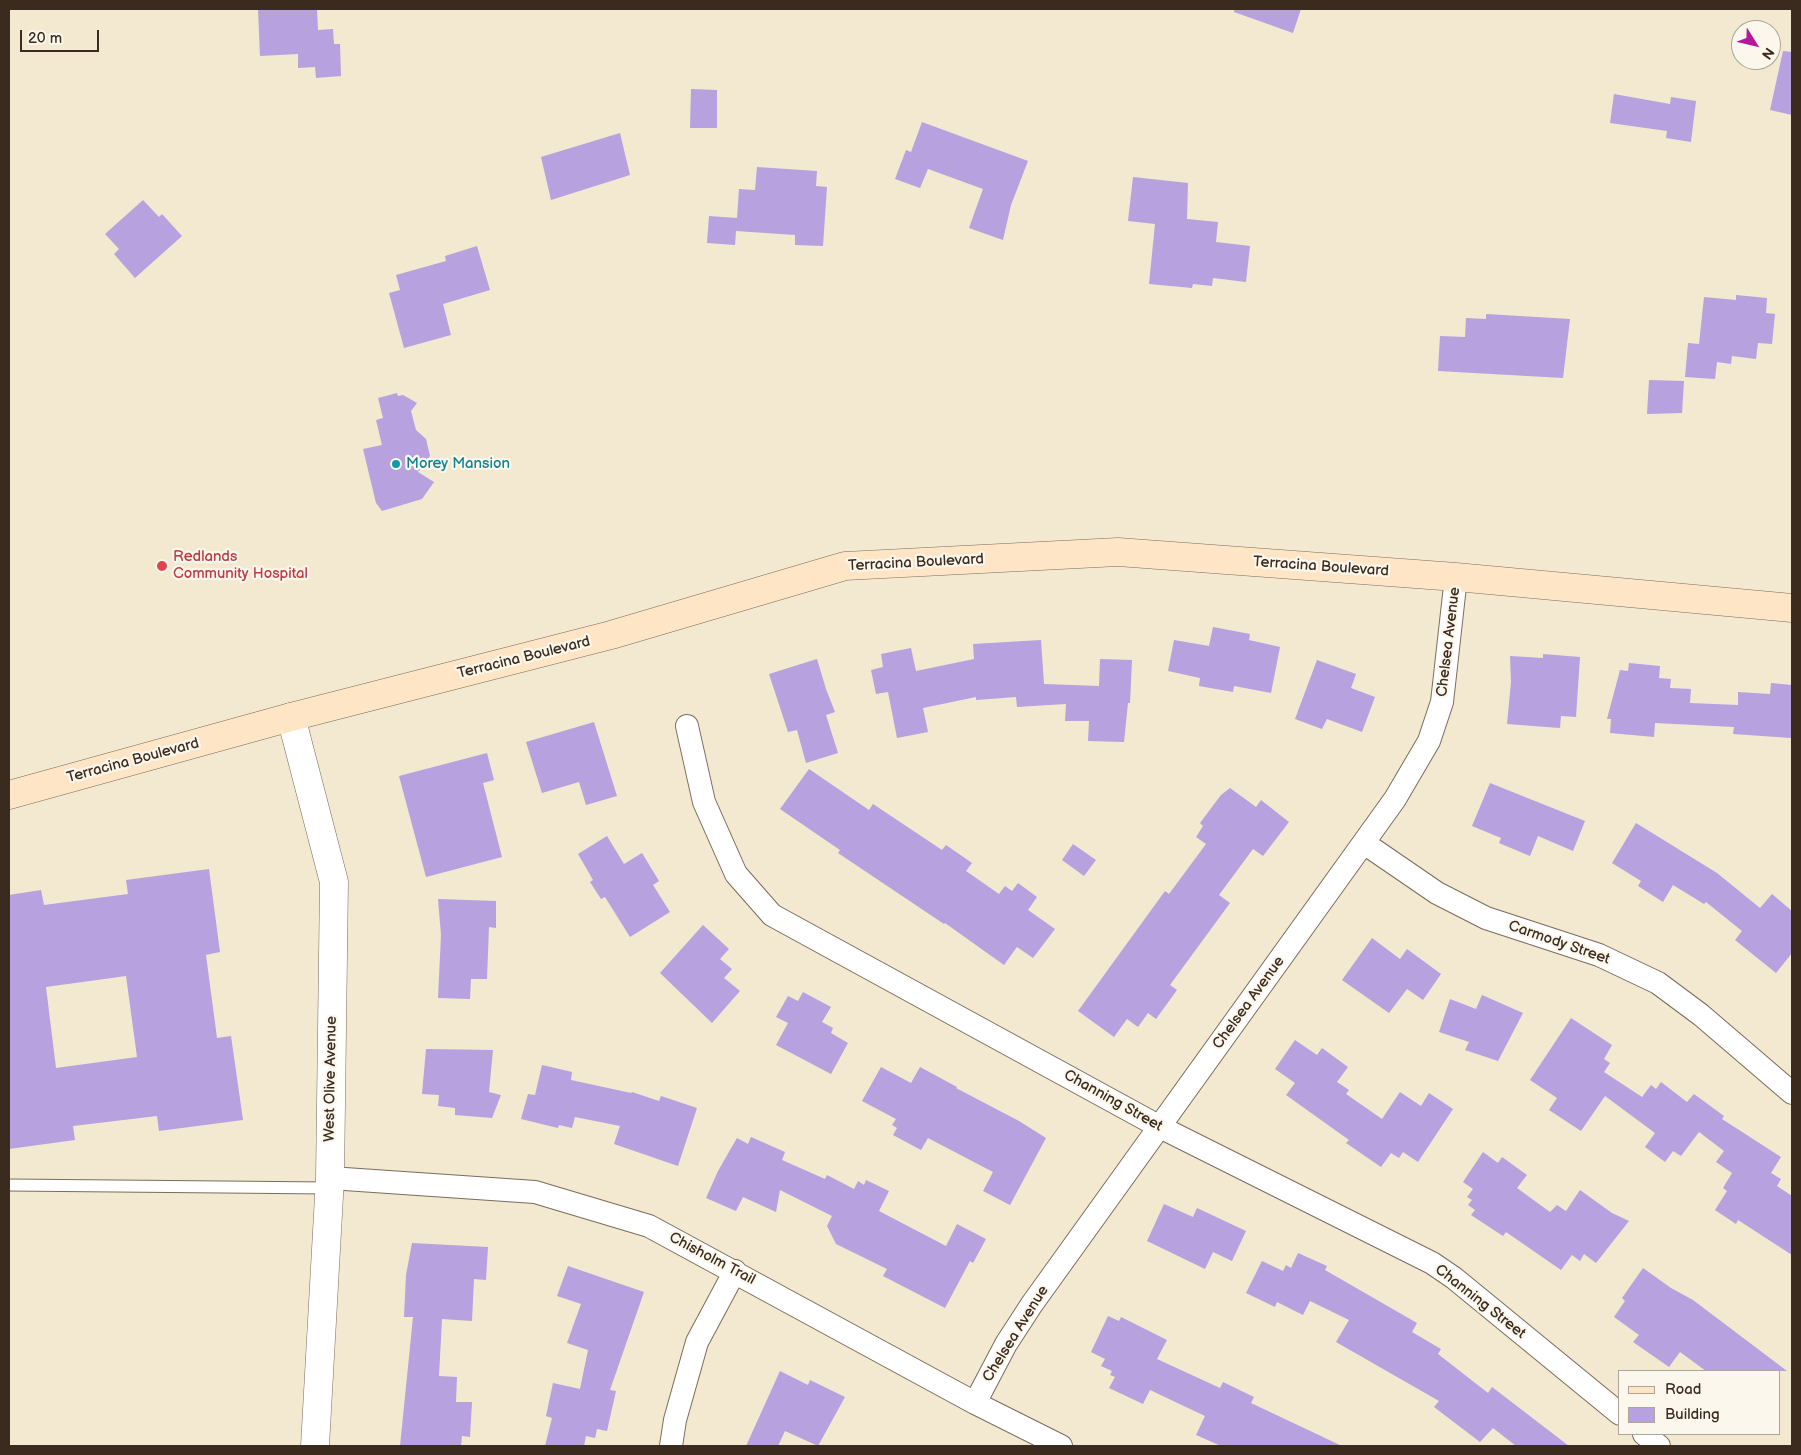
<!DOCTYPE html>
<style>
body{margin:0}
#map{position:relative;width:1801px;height:1455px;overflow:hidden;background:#f3e8d0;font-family:"Balsamiq Sans",sans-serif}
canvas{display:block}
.frame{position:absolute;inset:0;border:10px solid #3b2a1e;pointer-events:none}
.legend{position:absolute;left:1618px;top:1370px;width:162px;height:65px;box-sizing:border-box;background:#fbf7ec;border:1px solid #aea59a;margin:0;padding:6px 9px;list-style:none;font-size:15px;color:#3b2a1e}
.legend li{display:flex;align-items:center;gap:10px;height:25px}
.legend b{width:25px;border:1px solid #aea59a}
.north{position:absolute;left:1731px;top:20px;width:50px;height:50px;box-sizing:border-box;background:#fbf7ec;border:1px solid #aea59a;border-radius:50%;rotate:126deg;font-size:14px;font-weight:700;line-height:20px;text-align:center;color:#3b2a1e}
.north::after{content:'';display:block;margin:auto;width:18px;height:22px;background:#b5179e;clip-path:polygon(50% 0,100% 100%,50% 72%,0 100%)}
.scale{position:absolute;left:20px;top:30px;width:79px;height:22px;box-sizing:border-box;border:2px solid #3b2a1e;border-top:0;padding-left:6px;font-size:15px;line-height:18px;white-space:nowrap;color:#3b2a1e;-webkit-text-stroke:4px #fbf7ec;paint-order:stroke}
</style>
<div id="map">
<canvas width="1801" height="1455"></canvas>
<div class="frame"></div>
<ul class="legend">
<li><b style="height:6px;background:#fde5c5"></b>Road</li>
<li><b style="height:14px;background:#b7a1de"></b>Building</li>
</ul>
<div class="north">N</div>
<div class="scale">20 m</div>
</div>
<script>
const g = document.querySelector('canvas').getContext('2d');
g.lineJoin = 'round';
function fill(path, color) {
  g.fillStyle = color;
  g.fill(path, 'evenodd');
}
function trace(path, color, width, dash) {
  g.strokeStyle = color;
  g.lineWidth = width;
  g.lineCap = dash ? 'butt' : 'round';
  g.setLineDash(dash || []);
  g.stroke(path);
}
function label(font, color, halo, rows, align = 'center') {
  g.font = font + ' "Balsamiq Sans",sans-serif';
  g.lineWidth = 4.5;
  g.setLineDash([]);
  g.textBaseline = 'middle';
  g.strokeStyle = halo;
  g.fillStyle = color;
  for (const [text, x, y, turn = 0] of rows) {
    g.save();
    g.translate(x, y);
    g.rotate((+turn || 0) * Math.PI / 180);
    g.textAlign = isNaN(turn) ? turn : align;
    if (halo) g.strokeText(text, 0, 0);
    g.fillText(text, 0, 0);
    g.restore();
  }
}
const building = new Path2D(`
 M 258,9 L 317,9 L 318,30 L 333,29 L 334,44 L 340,44 L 341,76 L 316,78 L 315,67 L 298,68 L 298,54 L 260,56 Z
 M 1234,9 L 1301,9 L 1293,33 L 1234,12 Z
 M 1783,51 L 1792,52 L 1792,115 L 1770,110 Z
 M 691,89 L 717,90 L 717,128 L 690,128 Z
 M 1614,94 L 1670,104 L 1671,97 L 1696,101 L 1691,142 L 1666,138 L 1667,131 L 1610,123 Z
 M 922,122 L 1028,161 L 1011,205 L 1003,240 L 969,228 L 983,189 L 928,169 L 920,188 L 895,179 L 906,150 L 911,152 Z
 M 620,133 L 630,175 L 551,200 L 541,157 Z
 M 757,167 L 817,171 L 816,186 L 827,187 L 823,246 L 795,245 L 795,235 L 736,231 L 735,245 L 707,243 L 709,216 L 737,218 L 739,189 L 755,190 Z
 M 1133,177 L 1188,183 L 1187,219 L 1218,222 L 1216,242 L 1250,246 L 1246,282 L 1213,278 L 1212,286 L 1193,284 L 1192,288 L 1149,284 L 1155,224 L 1128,221 Z
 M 143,200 L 159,217 L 162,214 L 182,236 L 135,278 L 114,254 L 119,249 L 105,234 Z
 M 477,246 L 490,290 L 443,304 L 451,335 L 404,348 L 389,293 L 400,290 L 396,275 L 446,261 L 445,256 Z
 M 1736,295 L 1767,298 L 1766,313 L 1775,314 L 1772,344 L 1758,343 L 1756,359 L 1732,356 L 1731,364 L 1717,362 L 1715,379 L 1685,377 L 1688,343 L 1699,344 L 1704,297 L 1736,300 Z
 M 1486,314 L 1570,319 L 1563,378 L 1438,371 L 1440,336 L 1465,337 L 1466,318 L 1486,319 Z
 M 1649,380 L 1684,381 L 1682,413 L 1647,414 Z
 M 397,393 L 398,396 L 403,395 L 417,403 L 411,411 L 416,430 L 426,439 L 430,456 L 418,472 L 434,482 L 422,499 L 382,511 L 376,503 L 363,449 L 382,445 L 376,420 L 383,418 L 378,398 Z
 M 1213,627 L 1250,634 L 1249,640 L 1280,647 L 1271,693 L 1234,686 L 1233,692 L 1199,686 L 1200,678 L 1168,671 L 1174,640 L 1209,646 Z
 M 1041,640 L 1044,684 L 1099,686 L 1100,659 L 1132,660 L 1130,703 L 1128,703 L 1124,742 L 1088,741 L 1089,721 L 1065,721 L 1066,704 L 1017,707 L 1016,697 L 976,700 L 976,697 L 923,708 L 928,732 L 897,738 L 888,692 L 876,694 L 871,670 L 883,667 L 881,654 L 911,648 L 916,671 L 974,659 L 973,644 Z
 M 1543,654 L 1580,657 L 1576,717 L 1561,716 L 1560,728 L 1507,724 L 1511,682 L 1510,656 L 1543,658 Z
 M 817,659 L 826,689 L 835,712 L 826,715 L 838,753 L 806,763 L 797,730 L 788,732 L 769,674 Z
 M 1317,660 L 1356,674 L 1351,688 L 1375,697 L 1362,732 L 1327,719 L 1322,729 L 1295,719 Z
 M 1629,663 L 1660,666 L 1659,678 L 1671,679 L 1670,688 L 1691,689 L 1690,703 L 1738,705 L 1738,692 L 1770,694 L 1771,683 L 1792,685 L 1791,738 L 1733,734 L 1734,727 L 1655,723 L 1654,737 L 1610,733 L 1611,719 L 1607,719 L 1620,670 L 1628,671 Z
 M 594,722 L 617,796 L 586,805 L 579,782 L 542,793 L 526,742 Z
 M 487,753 L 494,780 L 483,783 L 502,857 L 426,877 L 399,776 Z
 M 809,769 L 869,810 L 873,804 L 942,850 L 946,845 L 972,863 L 966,871 L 999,894 L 1005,886 L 1012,891 L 1018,883 L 1037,897 L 1028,910 L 1055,929 L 1033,958 L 1017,947 L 1004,965 L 945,923 L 944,924 L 838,853 L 840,850 L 780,809 Z
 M 1490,783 L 1585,821 L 1573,851 L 1538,836 L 1530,856 L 1499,843 L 1501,838 L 1472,826 Z
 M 1230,788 L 1256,807 L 1261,800 L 1289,822 L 1263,856 L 1253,849 L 1219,895 L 1230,903 L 1170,985 L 1177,990 L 1156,1019 L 1148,1013 L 1138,1027 L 1127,1019 L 1114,1037 L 1078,1011 L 1165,891 L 1169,894 L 1206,844 L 1196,837 L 1203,826 L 1200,823 L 1221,795 Z
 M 1636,823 L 1717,873 L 1760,908 L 1772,894 L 1792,911 L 1792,953 L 1776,973 L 1735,940 L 1742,931 L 1706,902 L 1704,904 L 1673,885 L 1663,902 L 1638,886 L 1641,881 L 1612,863 Z
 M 607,836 L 624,864 L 642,853 L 659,881 L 653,885 L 670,912 L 630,937 L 605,897 L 601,899 L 590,882 L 593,880 L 578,854 Z
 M 1073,844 L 1096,860 L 1084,876 L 1062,860 Z
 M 209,869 L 220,952 L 206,955 L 217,1038 L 231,1036 L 243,1120 L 159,1131 L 157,1116 L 73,1126 L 75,1140 L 9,1149 L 9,895 L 41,890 L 44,905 L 128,894 L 126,880 ZM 126,976 L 137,1057 L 56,1068 L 46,987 Z
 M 438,899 L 496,901 L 496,928 L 489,927 L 487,979 L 471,979 L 470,999 L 438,998 L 441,935 Z
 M 703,925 L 729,949 L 720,959 L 732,969 L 724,978 L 740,991 L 712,1023 L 660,973 Z
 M 1372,938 L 1400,959 L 1407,949 L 1441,974 L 1423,1000 L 1407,989 L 1389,1013 L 1342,980 Z
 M 803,992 L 831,1007 L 822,1022 L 833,1028 L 831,1033 L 848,1043 L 831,1074 L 776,1045 L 788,1023 L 776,1017 L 788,996 L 798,1001 Z
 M 1482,995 L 1523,1013 L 1498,1061 L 1465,1050 L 1469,1042 L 1439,1032 L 1450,999 L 1476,1009 Z
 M 1571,1018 L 1612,1045 L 1604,1059 L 1610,1063 L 1604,1072 L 1642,1097 L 1651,1085 L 1656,1089 L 1661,1082 L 1687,1102 L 1694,1094 L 1724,1116 L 1722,1119 L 1781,1157 L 1771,1173 L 1781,1179 L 1777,1186 L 1792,1196 L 1792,1255 L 1738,1220 L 1736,1224 L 1715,1210 L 1727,1191 L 1723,1188 L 1732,1173 L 1716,1162 L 1724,1151 L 1699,1132 L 1681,1156 L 1673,1151 L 1665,1162 L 1645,1147 L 1655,1133 L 1605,1096 L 1581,1131 L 1549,1110 L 1557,1098 L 1530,1080 Z
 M 1295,1040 L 1317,1055 L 1322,1048 L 1348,1067 L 1337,1082 L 1349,1090 L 1346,1094 L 1382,1119 L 1400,1092 L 1421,1106 L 1429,1093 L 1453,1109 L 1418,1162 L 1403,1152 L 1399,1158 L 1391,1153 L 1381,1167 L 1346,1143 L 1349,1140 L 1286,1095 L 1295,1083 L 1275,1069 Z
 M 426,1049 L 493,1050 L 489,1092 L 501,1095 L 492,1118 L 455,1115 L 455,1108 L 438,1106 L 439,1095 L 422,1094 Z
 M 542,1065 L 572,1072 L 571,1080 L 631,1093 L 632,1092 L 659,1101 L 661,1096 L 697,1108 L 678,1166 L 614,1144 L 620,1126 L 575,1117 L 572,1128 L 559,1125 L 558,1128 L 521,1119 L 528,1094 L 535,1095 Z
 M 881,1067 L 911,1083 L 920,1067 L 957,1087 L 956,1088 L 1019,1121 L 1046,1138 L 1010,1205 L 983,1191 L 993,1172 L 928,1138 L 921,1150 L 893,1135 L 897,1128 L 892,1125 L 896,1119 L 862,1101 Z
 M 751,1137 L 785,1152 L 782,1160 L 825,1179 L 827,1175 L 854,1189 L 858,1181 L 864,1185 L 866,1180 L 889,1191 L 879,1211 L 946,1246 L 957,1224 L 986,1239 L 973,1263 L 970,1261 L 945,1308 L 883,1276 L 887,1269 L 836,1244 L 827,1226 L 832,1216 L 780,1190 L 776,1212 L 743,1197 L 736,1211 L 706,1198 L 718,1171 L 737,1138 L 748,1144 Z
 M 1483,1152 L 1498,1163 L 1502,1157 L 1527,1175 L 1517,1188 L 1550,1212 L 1557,1205 L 1566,1211 L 1580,1190 L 1612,1213 L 1629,1221 L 1596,1263 L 1584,1254 L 1580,1261 L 1572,1255 L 1561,1270 L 1506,1232 L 1503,1236 L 1471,1215 L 1475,1210 L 1468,1205 L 1472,1200 L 1467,1197 L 1473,1189 L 1463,1182 Z
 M 1164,1204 L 1193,1217 L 1197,1208 L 1246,1231 L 1232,1261 L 1213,1252 L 1205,1269 L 1147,1241 Z
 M 412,1243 L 488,1247 L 486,1280 L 474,1279 L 472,1321 L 442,1319 L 439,1376 L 457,1377 L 456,1402 L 472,1402 L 470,1437 L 462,1436 L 461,1446 L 400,1446 L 413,1317 L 404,1317 L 406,1275 Z
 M 1298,1253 L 1327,1266 L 1325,1270 L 1417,1323 L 1412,1332 L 1441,1349 L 1438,1354 L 1488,1393 L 1492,1387 L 1569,1446 L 1516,1446 L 1493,1428 L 1480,1442 L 1434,1407 L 1439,1401 L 1336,1342 L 1349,1320 L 1310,1301 L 1303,1315 L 1277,1302 L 1275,1307 L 1246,1293 L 1262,1261 L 1283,1271 L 1286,1265 L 1291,1268 Z
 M 568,1266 L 644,1292 L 610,1390 L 616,1391 L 607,1431 L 597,1429 L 595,1438 L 586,1436 L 584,1446 L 545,1446 L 552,1418 L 546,1416 L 553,1383 L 580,1389 L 588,1350 L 567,1343 L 581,1304 L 557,1296 Z
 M 1643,1268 L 1671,1288 L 1693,1300 L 1787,1371 L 1706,1371 L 1680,1352 L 1669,1367 L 1633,1342 L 1639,1335 L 1614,1317 L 1625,1301 L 1622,1298 Z
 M 1108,1316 L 1119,1321 L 1121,1317 L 1167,1340 L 1157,1359 L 1220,1388 L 1223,1382 L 1254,1397 L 1251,1403 L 1342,1446 L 1221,1446 L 1196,1435 L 1205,1416 L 1150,1390 L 1143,1404 L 1109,1388 L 1115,1377 L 1110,1375 L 1112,1371 L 1101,1366 L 1105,1359 L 1091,1352 Z
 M 780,1371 L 808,1385 L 810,1380 L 845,1397 L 818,1446 L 785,1431 L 778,1446 L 746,1446 Z`);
const service = new Path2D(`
 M 9,1185 L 329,1188`);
const minor = new Path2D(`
 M 687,726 L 704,802 L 736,874 L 772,915 L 1160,1127 L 1432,1263 L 1454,1278 L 1620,1414
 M 1364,843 L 1437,893 L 1486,918 L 1599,955 L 1658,983 L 1701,1015 L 1792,1093
 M 330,1178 L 535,1192 L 649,1226 L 975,1403 L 1061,1446
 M 975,1403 L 1006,1344 L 1032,1304 L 1395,799 L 1429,741 L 1442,702 L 1456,577
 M 1644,1434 L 1659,1446
 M 671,1446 L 675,1420 L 697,1342 L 735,1271`);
const tertiary = new Path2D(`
 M 291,717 L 334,882 L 330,1178 L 315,1446`);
const secondary = new Path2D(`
 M 9,795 L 291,717 L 611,635 L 845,566 L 1118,552 L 1456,577 L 1792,608`);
const markers = [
 [396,464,5,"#0f9aa8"],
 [162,566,6,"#e0444e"]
];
const cultureNames = [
 ["Morey Mansion",406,464]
];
const healthNames = [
 ["Redlands",173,557],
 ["Community Hospital",173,574]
];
const streetNames = [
 ["Terracina Boulevard",916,563,-3],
 ["Terracina Boulevard",1321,567,4],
 ["Chelsea Avenue",1449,642,-83],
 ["Terracina Boulevard",524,658,-14],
 ["Terracina Boulevard",133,761,-15],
 ["Carmody Street",1559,943,19],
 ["Chelsea Avenue",1249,1003,-54],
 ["West Olive Avenue",331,1079,-89],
 ["Channing Street",1113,1101,29],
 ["Chisholm Trail",712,1259,28],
 ["Channing Street",1480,1302,38],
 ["Chelsea Avenue",1016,1334,-58]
];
fill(building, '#b7a1de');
trace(service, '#7b6c5c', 13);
trace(minor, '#7b6c5c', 24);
trace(tertiary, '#7b6c5c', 29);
trace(secondary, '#7b6c5c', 29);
trace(service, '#fff', 11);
trace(minor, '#fff', 22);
trace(tertiary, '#fff', 28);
trace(secondary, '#fde5c5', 28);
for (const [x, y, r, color] of markers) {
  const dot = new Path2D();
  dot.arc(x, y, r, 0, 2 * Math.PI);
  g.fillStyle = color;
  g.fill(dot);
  trace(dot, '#fbf7ec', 2);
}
label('15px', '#0d838f', '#fbf7ec', cultureNames, 'left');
label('15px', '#be3a42', '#fbf7ec', healthNames, 'left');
label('15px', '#3b2a1e', '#fbf7ec', streetNames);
</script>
